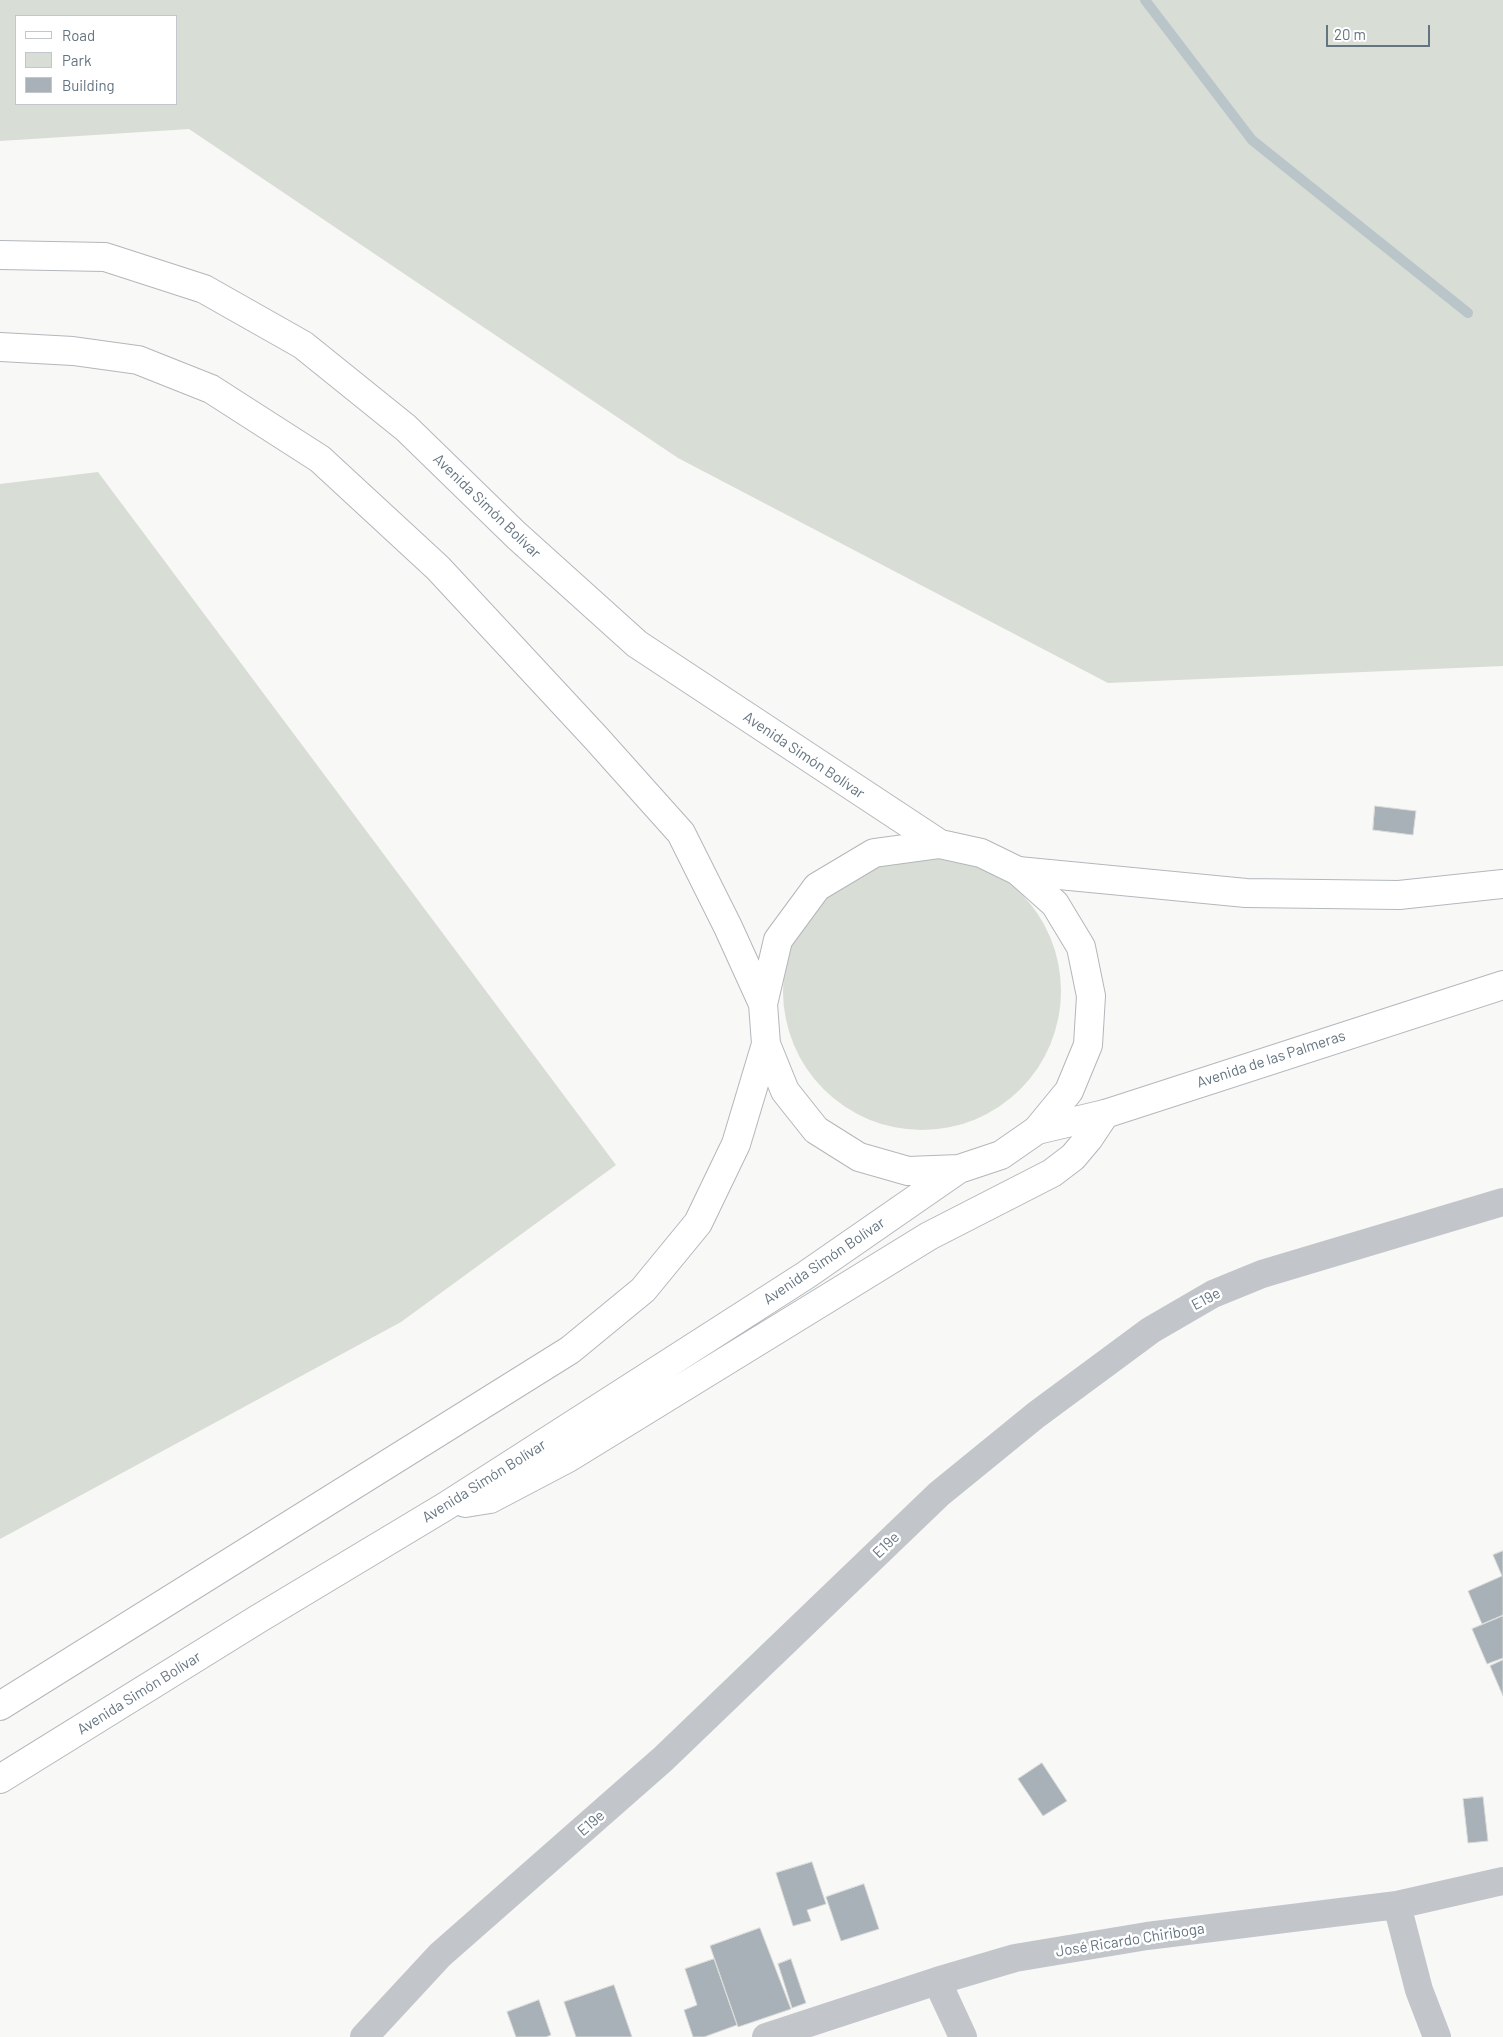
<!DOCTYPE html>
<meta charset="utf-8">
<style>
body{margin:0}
#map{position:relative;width:1503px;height:2037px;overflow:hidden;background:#f8f8f6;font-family:Barlow,sans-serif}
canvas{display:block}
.legend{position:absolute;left:15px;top:15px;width:162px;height:90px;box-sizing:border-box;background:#fff;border:1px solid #c1c7cd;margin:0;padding:6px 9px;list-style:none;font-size:15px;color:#647481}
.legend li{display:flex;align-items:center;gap:10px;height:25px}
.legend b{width:25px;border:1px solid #c1c7cd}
.scale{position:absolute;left:1326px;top:25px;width:104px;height:22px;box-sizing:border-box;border:2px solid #647481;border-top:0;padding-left:6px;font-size:15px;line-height:18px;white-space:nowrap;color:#647481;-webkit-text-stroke:4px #fff;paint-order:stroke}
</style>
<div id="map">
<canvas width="1503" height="2037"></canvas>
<ul class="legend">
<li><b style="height:6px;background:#fff"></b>Road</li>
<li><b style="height:14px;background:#d8ddd5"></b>Park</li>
<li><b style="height:14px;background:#a8b1b7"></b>Building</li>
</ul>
<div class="scale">20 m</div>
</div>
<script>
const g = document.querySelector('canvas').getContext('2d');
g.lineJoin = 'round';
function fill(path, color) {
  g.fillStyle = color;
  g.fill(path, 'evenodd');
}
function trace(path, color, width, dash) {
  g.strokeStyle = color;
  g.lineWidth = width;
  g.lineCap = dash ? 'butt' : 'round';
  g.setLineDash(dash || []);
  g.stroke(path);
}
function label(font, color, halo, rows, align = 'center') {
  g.font = font + ' Barlow,sans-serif';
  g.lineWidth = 5;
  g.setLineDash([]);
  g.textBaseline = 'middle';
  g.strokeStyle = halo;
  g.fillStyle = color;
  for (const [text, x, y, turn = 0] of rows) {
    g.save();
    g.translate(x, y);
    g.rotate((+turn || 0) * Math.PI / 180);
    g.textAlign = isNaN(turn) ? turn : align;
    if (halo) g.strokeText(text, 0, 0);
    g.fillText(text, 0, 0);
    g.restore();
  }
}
const green = new Path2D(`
 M 0,0 L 1503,0 L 1503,666 L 1108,683 L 678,458 L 189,129 L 0,141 ZM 176,16 L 176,104 L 16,104 L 16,16 Z
 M 98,472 L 616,1165 L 401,1322 L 0,1539 L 0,484 Z
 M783 991a139 139 0 1 1 278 0a139 139 0 1 1-278 0Z`);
const stream = new Path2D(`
 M 1145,0 L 1252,140 L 1468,313`);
const building = new Path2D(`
 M 1375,806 L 1416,811 L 1413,835 L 1373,830 Z
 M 1503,1551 L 1503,1615 L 1482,1624 L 1468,1591 L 1502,1576 L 1493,1555 Z
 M 1503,1616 L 1503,1658 L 1487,1664 L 1472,1629 Z
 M 1503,1660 L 1503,1696 L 1490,1666 Z
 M 1042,1763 L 1067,1801 L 1043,1816 L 1018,1779 Z
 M 1483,1797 L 1488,1841 L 1468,1843 L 1463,1799 Z
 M 812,1862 L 826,1904 L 807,1910 L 811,1921 L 793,1926 L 776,1873 Z
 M 864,1884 L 879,1929 L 841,1941 L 826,1897 Z
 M 760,1928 L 791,2009 L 738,2027 L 710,1946 Z
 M 714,1959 L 737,2025 L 704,2037 L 693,2037 L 684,2010 L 697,2005 L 685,1969 Z
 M 791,1959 L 806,2003 L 792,2008 L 778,1964 Z
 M 614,1985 L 632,2037 L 576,2037 L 564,2002 Z
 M 539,2000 L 551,2035 L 546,2037 L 516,2037 L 507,2012 Z`);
const street = new Path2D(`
 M 1397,1905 L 1419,1990 L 1437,2037
 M 937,1981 L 963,2037
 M 364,2037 L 440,1955 L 663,1759 L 939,1494 L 1036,1415 L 1151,1330 L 1213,1294 L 1262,1274 L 1503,1202
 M 766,2037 L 937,1981 L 1015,1958 L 1147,1936 L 1397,1905 L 1503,1881`);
const primary = new Path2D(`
 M 1018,871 L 1246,893 L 1399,895 L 1503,884
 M 1037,1130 L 1105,1114 L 1503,985`);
const highway = new Path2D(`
 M 0,255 L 105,257 L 204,289 L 303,345 L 406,428 L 516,535 L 637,644 L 940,844
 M 0,347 L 73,351 L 138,360 L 211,389 L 320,459 L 438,568 L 596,738 L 681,833 L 728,927 L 763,1004 L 766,1044 L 785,1091 L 816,1130 L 859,1157 L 908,1171 L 959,1169 L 1001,1155 L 1037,1130 L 1069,1091 L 1088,1045 L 1091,996 L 1081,947 L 1055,904 L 1018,871 L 981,853 L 940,844 L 874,853 L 817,887 L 778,940 L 763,1004
 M 465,1503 L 490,1499 L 568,1458 L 929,1236 L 1052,1173 L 1073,1157 L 1089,1138 L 1105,1114
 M 0,1706 L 570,1350 L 643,1290 L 698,1223 L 736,1144 L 766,1044
 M 0,1779 L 258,1619 L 446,1506 L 806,1275 L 959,1169`);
const streetNames = [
 ["Avenida Simón Bolívar",487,506,44],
 ["Avenida Simón Bolívar",804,755,34],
 ["Avenida de las Palmeras",1271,1059,-18],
 ["Avenida Simón Bolívar",824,1261,-34],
 ["E19e",1206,1299,-28],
 ["Avenida Simón Bolívar",484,1481,-32],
 ["E19e",886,1545,-44],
 ["Avenida Simón Bolívar",139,1693,-32],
 ["E19e",591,1823,-41],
 ["José Ricardo Chiriboga",1130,1940,-9]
];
fill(green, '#d8ddd5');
trace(stream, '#b9c5c9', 10);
fill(building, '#a8b1b7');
trace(building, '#dadad8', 1);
trace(primary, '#b3b8bc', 30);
trace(highway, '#b3b7bb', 30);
trace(street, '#c2c6ca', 28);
trace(primary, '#fff', 28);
trace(highway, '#fff', 28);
label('15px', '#647481', '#fff', streetNames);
</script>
